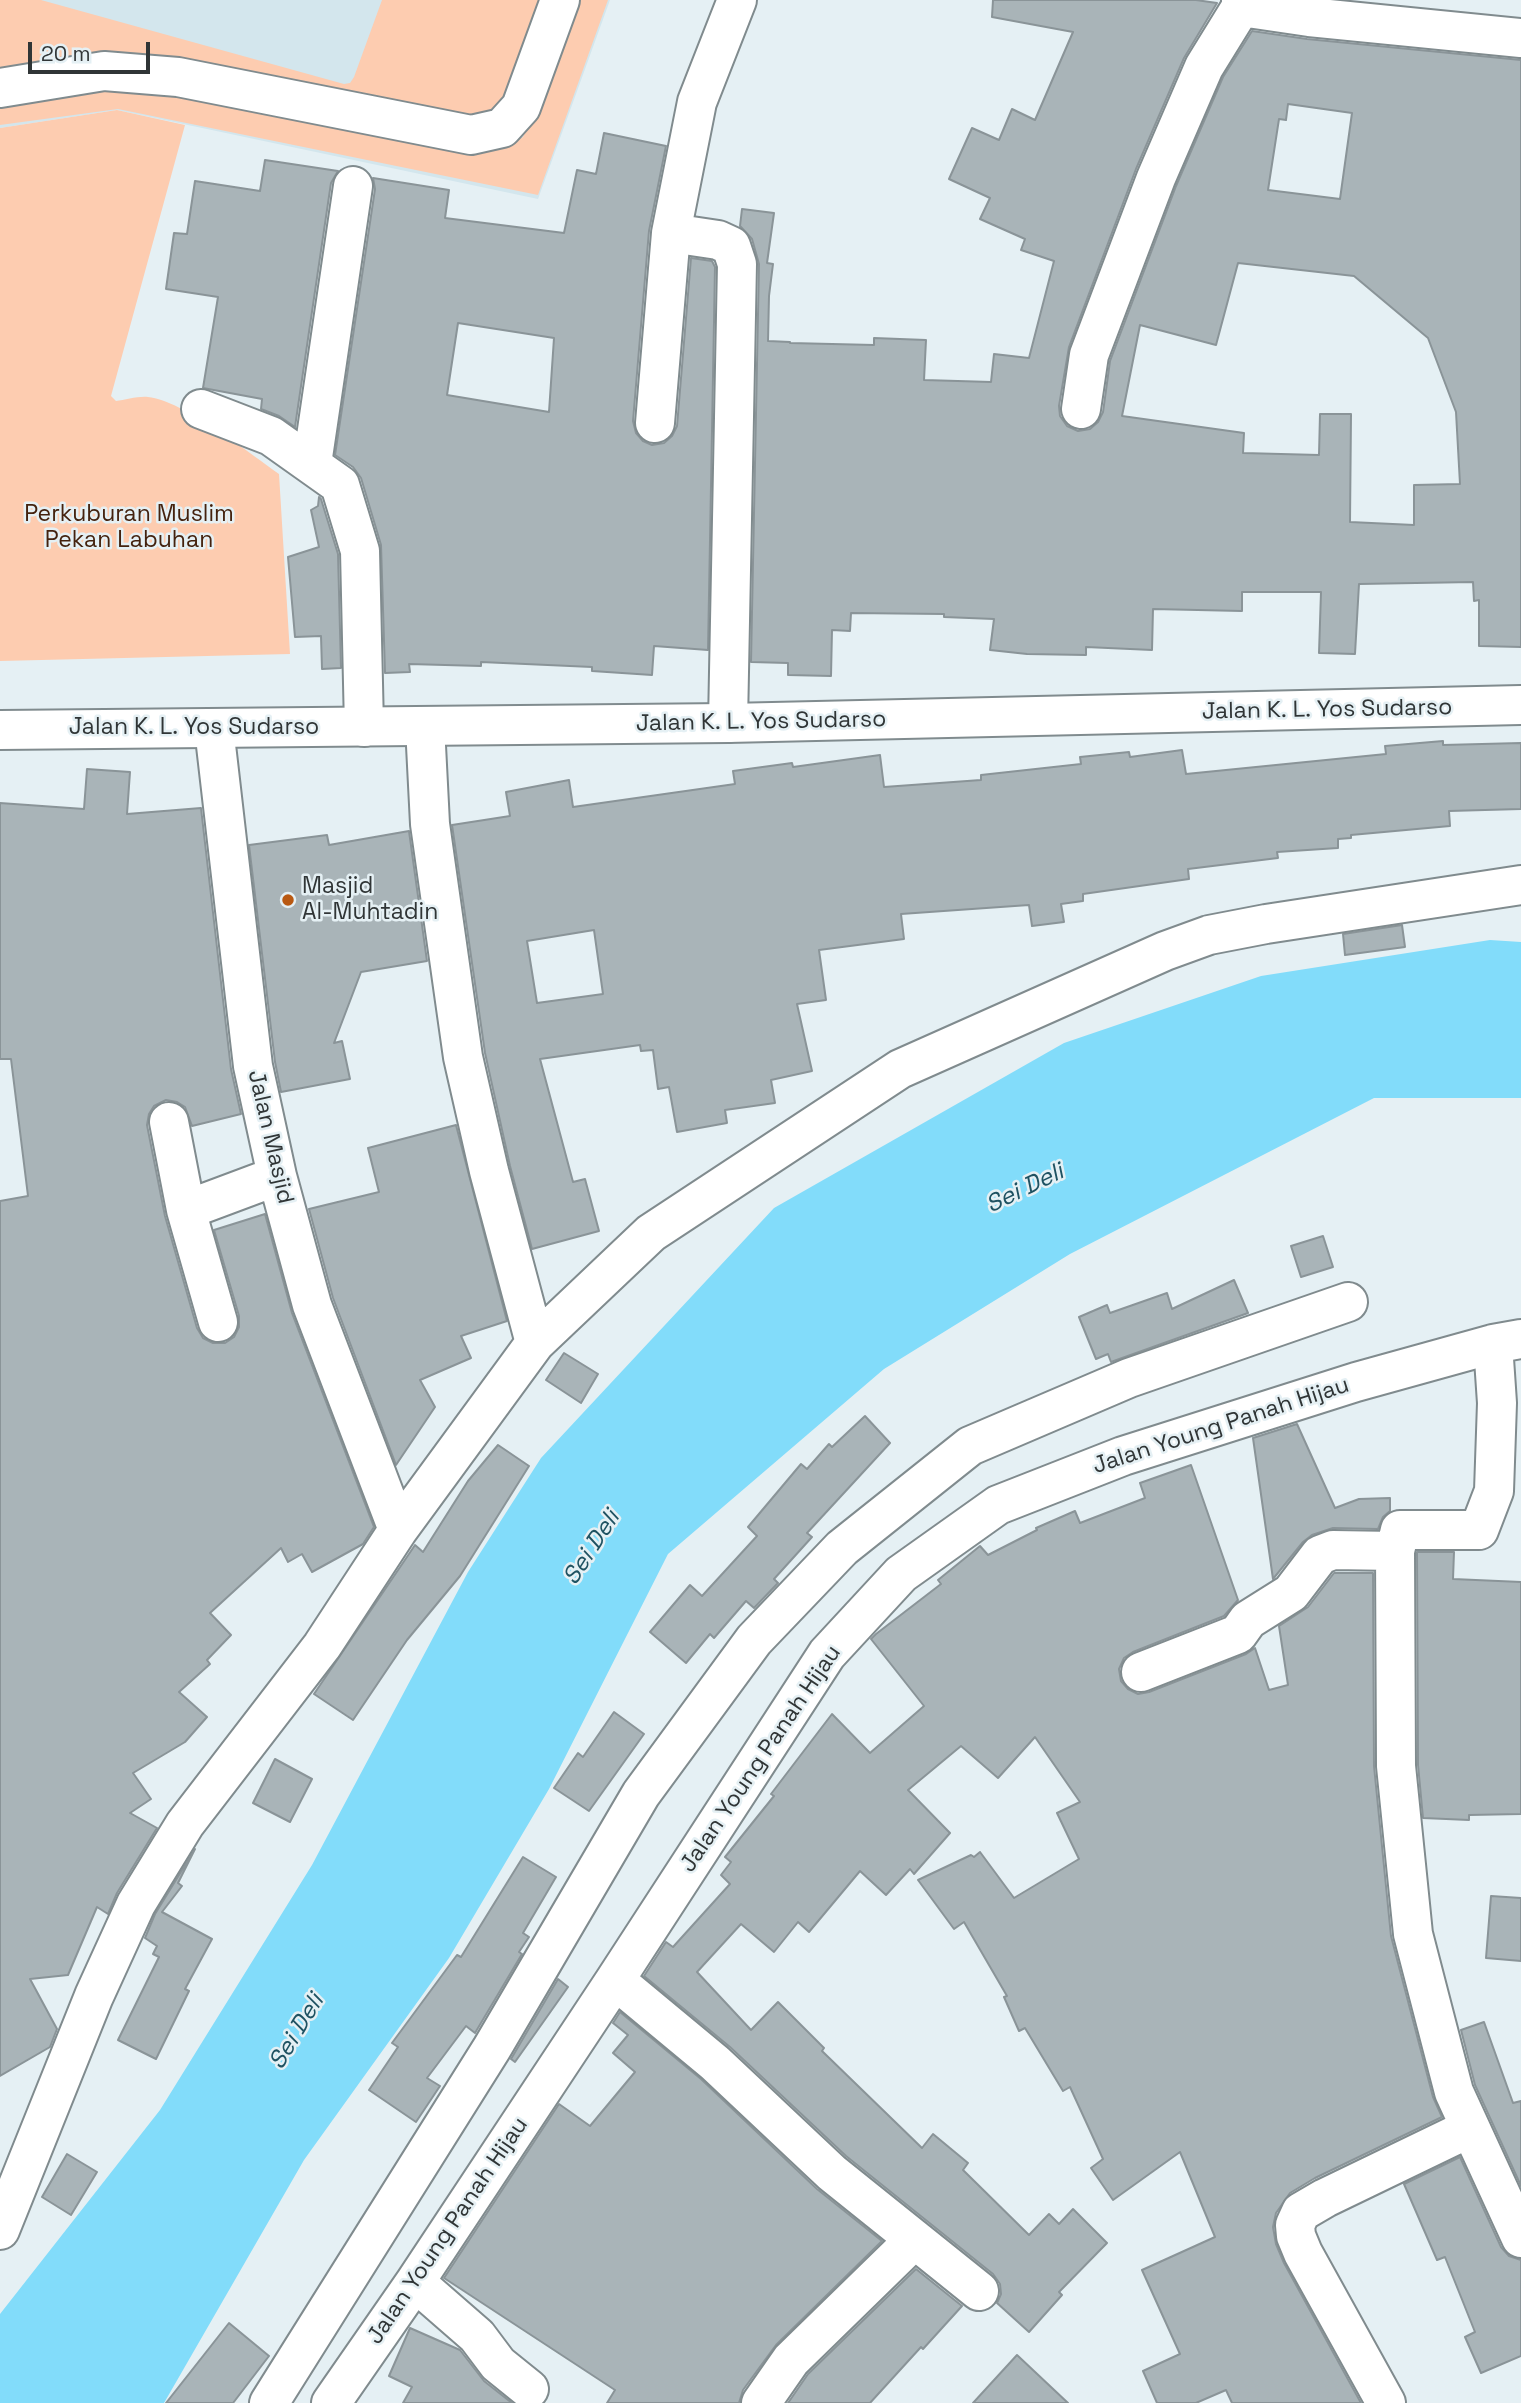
<!DOCTYPE html>
<style>
body{margin:0}
#map{position:relative;width:1521px;height:2403px;overflow:hidden;background:#e5f0f4;font-family:"Space Grotesk",sans-serif}
canvas{display:block}
.scale{position:absolute;left:28px;top:42px;width:122px;height:32px;box-sizing:border-box;border:4px solid #303536;border-top:0;padding-left:9px;font-size:21px;line-height:24px;white-space:nowrap;color:#303536;-webkit-text-stroke:5px #e5f0f4;paint-order:stroke}
</style>
<div id="map">
<canvas width="1521" height="2403"></canvas>
<div class="scale">20 m</div>
</div>
<script>
const g = document.querySelector('canvas').getContext('2d');
g.lineJoin = 'round';
function fill(path, color) {
  g.fillStyle = color;
  g.fill(path, 'evenodd');
}
function trace(path, color, width, dash) {
  g.strokeStyle = color;
  g.lineWidth = width;
  g.lineCap = dash ? 'butt' : 'round';
  g.setLineDash(dash || []);
  g.stroke(path);
}
function label(font, color, halo, rows, align = 'center') {
  g.font = font + ' "Space Grotesk",sans-serif';
  g.lineWidth = 5;
  g.setLineDash([]);
  g.textBaseline = 'middle';
  g.strokeStyle = halo;
  g.fillStyle = color;
  for (const [text, x, y, turn = 0] of rows) {
    g.save();
    g.translate(x, y);
    g.rotate((+turn || 0) * Math.PI / 180);
    g.textAlign = isNaN(turn) ? turn : align;
    if (halo) g.strokeText(text, 0, 0);
    g.fillText(text, 0, 0);
    g.restore();
  }
}
const built = new Path2D(`
 M 0,0 L 610,0 L 538,199 L 117,110 L 0,128 Z`);
const green = new Path2D(`
 M 0,0 L 41,0 L 344,84 L 350,83 L 354,77 L 382,0 L 550,0 L 520,81 L 485,119 L 0,75 Z
 M 572,0 L 608,0 L 538,195 L 118,109 L 0,125 L 0,96 L 104,82 L 481,150 L 509,146 L 523,137 Z
 M 117,110 L 185,125 L 111,396 L 116,401 C 125,400 138,396 148,397 C 184,401 248,452 279,474 L 290,654 L 0,661 L 0,128 Z`);
const water = new Path2D(`
 M 1490,940 L 1521,942 L 1521,1098 L 1374,1098 L 1070,1254 L 884,1369 L 668,1554 L 549,1789 L 449,1958 L 304,2160 L 164,2403 L 0,2403 L 0,2314 L 160,2110 L 312,1865 L 468,1572 L 541,1458 L 774,1208 L 1064,1043 L 1261,976 Z`);
const building = new Path2D(`
 M 993,0 L 1196,0 L 1217,3 L 1184,58 L 1136,169 L 1069,347 L 1059,406 L 1060,416 L 1067,426 L 1078,431 L 1090,429 L 1098,422 L 1103,412 L 1110,361 L 1176,186 L 1223,77 L 1252,31 L 1307,39 L 1521,60 L 1521,647 L 1479,646 L 1479,600 L 1474,601 L 1473,582 L 1359,584 L 1355,654 L 1319,653 L 1321,592 L 1242,592 L 1242,611 L 1153,609 L 1152,650 L 1086,647 L 1086,655 L 1027,654 L 990,650 L 994,619 L 944,617 L 944,614 L 851,613 L 850,631 L 832,630 L 831,676 L 788,675 L 788,663 L 751,662 L 759,264 L 752,239 L 740,226 L 742,209 L 774,213 L 767,263 L 773,264 L 769,296 L 768,341 L 790,342 L 790,343 L 874,345 L 874,338 L 926,340 L 924,380 L 991,382 L 994,354 L 1029,358 L 1054,261 L 1021,250 L 1025,239 L 980,219 L 990,198 L 949,179 L 972,128 L 999,140 L 1012,109 L 1035,120 L 1073,32 L 992,17 ZM 1288,104 L 1352,113 L 1340,199 L 1268,190 L 1279,119 L 1286,120 ZM 1238,263 L 1354,276 L 1428,338 L 1456,412 L 1460,484 L 1414,485 L 1414,525 L 1350,522 L 1351,414 L 1320,414 L 1319,455 L 1243,453 L 1244,433 L 1122,416 L 1140,325 L 1216,345 Z
 M 604,133 L 666,146 L 649,231 L 633,421 L 636,433 L 643,441 L 652,445 L 664,443 L 672,436 L 677,426 L 691,258 L 712,261 L 715,267 L 708,650 L 654,646 L 652,675 L 592,671 L 592,667 L 481,662 L 481,666 L 409,664 L 410,672 L 385,673 L 381,545 L 361,478 L 353,467 L 335,455 L 375,189 L 373,178 L 449,190 L 445,218 L 564,233 L 577,170 L 596,174 ZM 458,323 L 554,338 L 549,412 L 447,395 Z
 M 265,160 L 338,171 L 331,183 L 295,427 L 279,416 L 261,409 L 262,399 L 203,388 L 218,297 L 166,289 L 174,233 L 187,234 L 195,181 L 260,191 Z
 M 319,497 L 321,499 L 338,554 L 341,668 L 322,669 L 321,636 L 295,637 L 288,557 L 319,547 L 311,510 L 318,506 Z
 M 1443,741 L 1443,745 L 1521,743 L 1521,809 L 1449,811 L 1450,826 L 1351,835 L 1351,838 L 1338,839 L 1338,848 L 1277,852 L 1278,858 L 1188,869 L 1189,879 L 1083,894 L 1083,901 L 1061,904 L 1064,922 L 1032,926 L 1029,905 L 901,914 L 904,939 L 819,950 L 826,1000 L 797,1004 L 812,1071 L 771,1080 L 775,1103 L 725,1110 L 727,1123 L 677,1132 L 669,1087 L 658,1089 L 653,1050 L 641,1051 L 640,1045 L 540,1059 L 573,1182 L 585,1179 L 599,1231 L 532,1249 L 510,1166 L 485,1053 L 452,825 L 510,816 L 506,792 L 569,780 L 573,807 L 735,784 L 733,771 L 792,763 L 793,767 L 880,755 L 884,787 L 981,780 L 981,775 L 1081,764 L 1080,757 L 1129,752 L 1130,757 L 1182,750 L 1186,774 L 1386,754 L 1385,746 ZM 594,930 L 603,994 L 537,1003 L 527,941 Z
 M 87,769 L 130,772 L 127,814 L 201,808 L 231,1069 L 241,1114 L 192,1126 L 185,1107 L 177,1102 L 166,1100 L 154,1106 L 149,1114 L 147,1125 L 165,1216 L 197,1328 L 203,1338 L 213,1343 L 225,1343 L 234,1337 L 239,1327 L 239,1316 L 214,1230 L 265,1214 L 292,1313 L 374,1527 L 363,1544 L 312,1572 L 302,1554 L 288,1562 L 281,1548 L 210,1613 L 231,1635 L 207,1660 L 210,1664 L 179,1692 L 207,1717 L 185,1742 L 133,1773 L 151,1799 L 130,1813 L 157,1828 L 117,1893 L 108,1914 L 97,1907 L 68,1975 L 30,1979 L 57,2029 L 50,2047 L 0,2076 L 0,1201 L 28,1196 L 11,1059 L 0,1059 L 0,803 L 84,809 Z
 M 409,831 L 427,961 L 361,972 L 334,1043 L 342,1041 L 350,1079 L 281,1092 L 275,1062 L 249,845 L 327,835 L 329,845 Z
 M 1402,925 L 1405,947 L 1345,955 L 1343,934 Z
 M 456,1125 L 507,1321 L 461,1336 L 471,1358 L 420,1380 L 435,1407 L 396,1465 L 333,1298 L 309,1209 L 379,1192 L 368,1148 Z
 M 1323,1236 L 1333,1267 L 1301,1277 L 1291,1246 Z
 M 1234,1280 L 1248,1313 L 1111,1362 L 1108,1354 L 1096,1359 L 1079,1317 L 1107,1305 L 1110,1313 L 1167,1293 L 1172,1309 Z
 M 564,1353 L 598,1374 L 581,1403 L 546,1380 Z
 M 865,1416 L 890,1443 L 807,1533 L 812,1537 L 774,1579 L 778,1583 L 754,1608 L 746,1601 L 714,1638 L 710,1634 L 686,1663 L 650,1632 L 690,1585 L 702,1596 L 757,1536 L 748,1527 L 801,1464 L 807,1469 L 829,1444 L 832,1447 Z
 M 1297,1424 L 1335,1508 L 1359,1499 L 1390,1498 L 1390,1511 L 1383,1517 L 1378,1529 L 1333,1528 L 1312,1535 L 1303,1542 L 1273,1579 L 1253,1438 Z
 M 498,1445 L 529,1466 L 460,1576 L 407,1640 L 353,1720 L 314,1694 L 413,1548 L 415,1545 L 423,1552 L 468,1481 Z
 M 1191,1465 L 1238,1600 L 1224,1616 L 1133,1652 L 1124,1658 L 1119,1669 L 1121,1681 L 1128,1689 L 1138,1694 L 1149,1692 L 1246,1654 L 1255,1648 L 1269,1690 L 1288,1685 L 1279,1626 L 1308,1607 L 1334,1573 L 1373,1573 L 1374,1766 L 1391,1936 L 1433,2097 L 1442,2117 L 1315,2178 L 1290,2193 L 1276,2213 L 1273,2227 L 1276,2244 L 1284,2263 L 1361,2403 L 1232,2403 L 1226,2390 L 1196,2403 L 1157,2403 L 1143,2371 L 1180,2354 L 1142,2270 L 1215,2237 L 1180,2152 L 1113,2200 L 1091,2168 L 1103,2159 L 1070,2087 L 1063,2091 L 1025,2028 L 1019,2031 L 1004,1997 L 1007,1996 L 964,1922 L 954,1929 L 918,1880 L 971,1855 L 974,1857 L 980,1852 L 1014,1898 L 1079,1859 L 1057,1813 L 1080,1802 L 1035,1737 L 998,1778 L 961,1746 L 908,1790 L 950,1833 L 914,1874 L 910,1869 L 886,1895 L 860,1871 L 809,1932 L 798,1922 L 774,1952 L 741,1924 L 697,1972 L 751,2030 L 778,2002 L 824,2048 L 822,2051 L 922,2148 L 933,2134 L 968,2163 L 963,2170 L 1029,2235 L 1049,2214 L 1059,2224 L 1073,2209 L 1107,2243 L 1059,2292 L 1062,2295 L 1029,2332 L 997,2303 L 1001,2294 L 1000,2284 L 993,2274 L 846,2156 L 730,2047 L 644,1976 L 666,1942 L 673,1947 L 730,1884 L 721,1875 L 731,1862 L 725,1857 L 774,1796 L 771,1794 L 832,1714 L 870,1753 L 924,1706 L 871,1639 L 876,1634 L 941,1584 L 938,1580 L 980,1546 L 988,1555 L 1037,1530 L 1036,1528 L 1075,1511 L 1080,1523 L 1145,1498 L 1140,1483 Z
 M 1417,1552 L 1454,1552 L 1453,1579 L 1521,1582 L 1521,1814 L 1469,1815 L 1469,1820 L 1423,1818 L 1418,1765 Z
 M 614,1712 L 644,1734 L 589,1811 L 554,1788 L 578,1753 L 583,1757 Z
 M 275,1759 L 312,1779 L 290,1822 L 253,1803 Z
 M 195,1849 L 178,1883 L 182,1886 L 162,1912 L 212,1939 L 185,1989 L 189,1991 L 156,2059 L 118,2040 L 159,1957 L 153,1954 L 157,1946 L 145,1938 L 155,1914 Z
 M 523,1857 L 556,1877 L 523,1933 L 529,1937 L 519,1952 L 522,1954 L 475,2033 L 466,2026 L 427,2078 L 440,2086 L 416,2122 L 369,2090 L 398,2047 L 392,2043 L 457,1955 L 461,1957 Z
 M 1491,1896 L 1521,1898 L 1521,1961 L 1486,1958 Z
 M 558,1979 L 568,1987 L 515,2062 L 511,2059 Z
 M 620,2012 L 701,2079 L 817,2189 L 882,2241 L 776,2345 L 743,2390 L 739,2403 L 607,2403 L 615,2390 L 444,2278 L 559,2104 L 590,2126 L 635,2072 L 613,2053 L 628,2035 L 613,2023 Z
 M 1484,2022 L 1513,2103 L 1521,2101 L 1521,2186 L 1475,2085 L 1461,2030 Z
 M 67,2154 L 97,2172 L 71,2215 L 42,2197 Z
 M 1460,2157 L 1501,2247 L 1509,2256 L 1521,2260 L 1521,2356 L 1481,2373 L 1465,2337 L 1475,2332 L 1445,2257 L 1437,2260 L 1404,2184 Z
 M 916,2269 L 962,2306 L 923,2349 L 921,2347 L 870,2403 L 788,2403 L 808,2374 Z
 M 229,2323 L 269,2356 L 233,2403 L 166,2403 Z
 M 410,2328 L 460,2350 L 484,2381 L 512,2403 L 403,2403 L 412,2387 L 389,2376 Z
 M 1017,2355 L 1068,2403 L 973,2403 Z`);
const minor = new Path2D(`
 M 1241,0 L 1241,7 L 1309,17 L 1521,38
 M 0,88 L 104,71 L 178,77 L 471,135 L 502,128 L 521,107 L 560,0
 M 671,233 L 718,240 L 731,246 L 737,264 L 728,723
 M 201,409 L 271,436 L 340,485 L 360,551 L 364,727
 M 1081,409 L 1089,355 L 1156,178 L 1204,67 L 1241,7
 M 655,423 L 671,233 L 697,102 L 737,0
 M 312,464 L 353,186
 M 425,726 L 430,824 L 463,1057 L 489,1171 L 535,1343
 M 214,728 L 253,1066 L 277,1176 L 312,1305 L 398,1530
 M 169,1122 L 186,1210 L 218,1322
 M 186,1210 L 277,1176
 M 1493,1344 L 1497,1403 L 1494,1491 L 1479,1530 L 1400,1530 L 1395,1551 L 1396,1766 L 1413,1934 L 1454,2092 L 1521,2238
 M 1141,1672 L 1238,1634 L 1248,1620 L 1291,1593 L 1320,1555 L 1333,1550 L 1395,1551
 M 615,1980 L 715,2063 L 832,2173 L 979,2291
 M 0,2230 L 94,1996 L 136,1904 L 185,1824 L 322,1646 L 398,1530 L 535,1343 L 651,1233 L 900,1069 L 1165,951 L 1209,935 L 1266,924 L 1521,885
 M 415,2282 L 477,2336 L 498,2364 L 529,2389
 M 269,2403 L 492,2048 L 641,1794 L 754,1640 L 842,1548 L 970,1446 L 1129,1378 L 1348,1302
 M 331,2403 L 415,2282 L 615,1980 L 827,1654 L 901,1574 L 998,1505 L 1123,1456 L 1356,1382 L 1493,1344 L 1521,1339
 M 761,2403 L 791,2360 L 914,2240
 M 1386,2403 L 1303,2253 L 1296,2236 L 1295,2225 L 1301,2212 L 1325,2198 L 1470,2128`);
const highway = new Path2D(`
 M 0,730 L 728,723 L 1521,705`);
const markers = [
 [288,900,7,"#b95912"]
];
const parkNames = [
 ["Perkuburan Muslim",129,515],
 ["Pekan Labuhan",129,541]
];
const streetNames = [
 ["Jalan K. L. Yos Sudarso",1327,710,-1],
 ["Jalan K. L. Yos Sudarso",761,722,-1],
 ["Jalan K. L. Yos Sudarso",194,728],
 ["Jalan Masjid",270,1137,77],
 ["Jalan Young Panah Hijau",1221,1426,-18],
 ["Jalan Young Panah Hijau",761,1759,-56],
 ["Jalan Young Panah Hijau",448,2231,-56]
];
const poiNames = [
 ["Masjid",302,887],
 ["Al-Muhtadin",302,913]
];
const waterNames = [
 ["Sei Deli",1025,1189,-26],
 ["Sei Deli",592,1548,-57],
 ["Sei Deli",297,2032,-59]
];
fill(built, '#d3e6ed');
fill(green, '#fdccb0');
fill(water, '#82dcfa');
fill(building, '#a9b4b8');
trace(building, '#8a9498', 2);
trace(minor, '#808b8e', 42);
trace(highway, '#808b8e', 42);
trace(minor, '#fff', 38);
trace(highway, '#fff', 38);
for (const [x, y, r, color] of markers) {
  const dot = new Path2D();
  dot.arc(x, y, r, 0, 2 * Math.PI);
  g.fillStyle = color;
  g.fill(dot);
  trace(dot, '#e5f0f4', 2.5);
}
label('23px', '#44220e', '#e5f0f4', parkNames);
label('23px', '#303536', '#e5f0f4', streetNames);
label('23px', '#303536', '#e5f0f4', poiNames, 'left');
label('italic 24px', '#1e5262', '#e5f0f4', waterNames);
</script>
